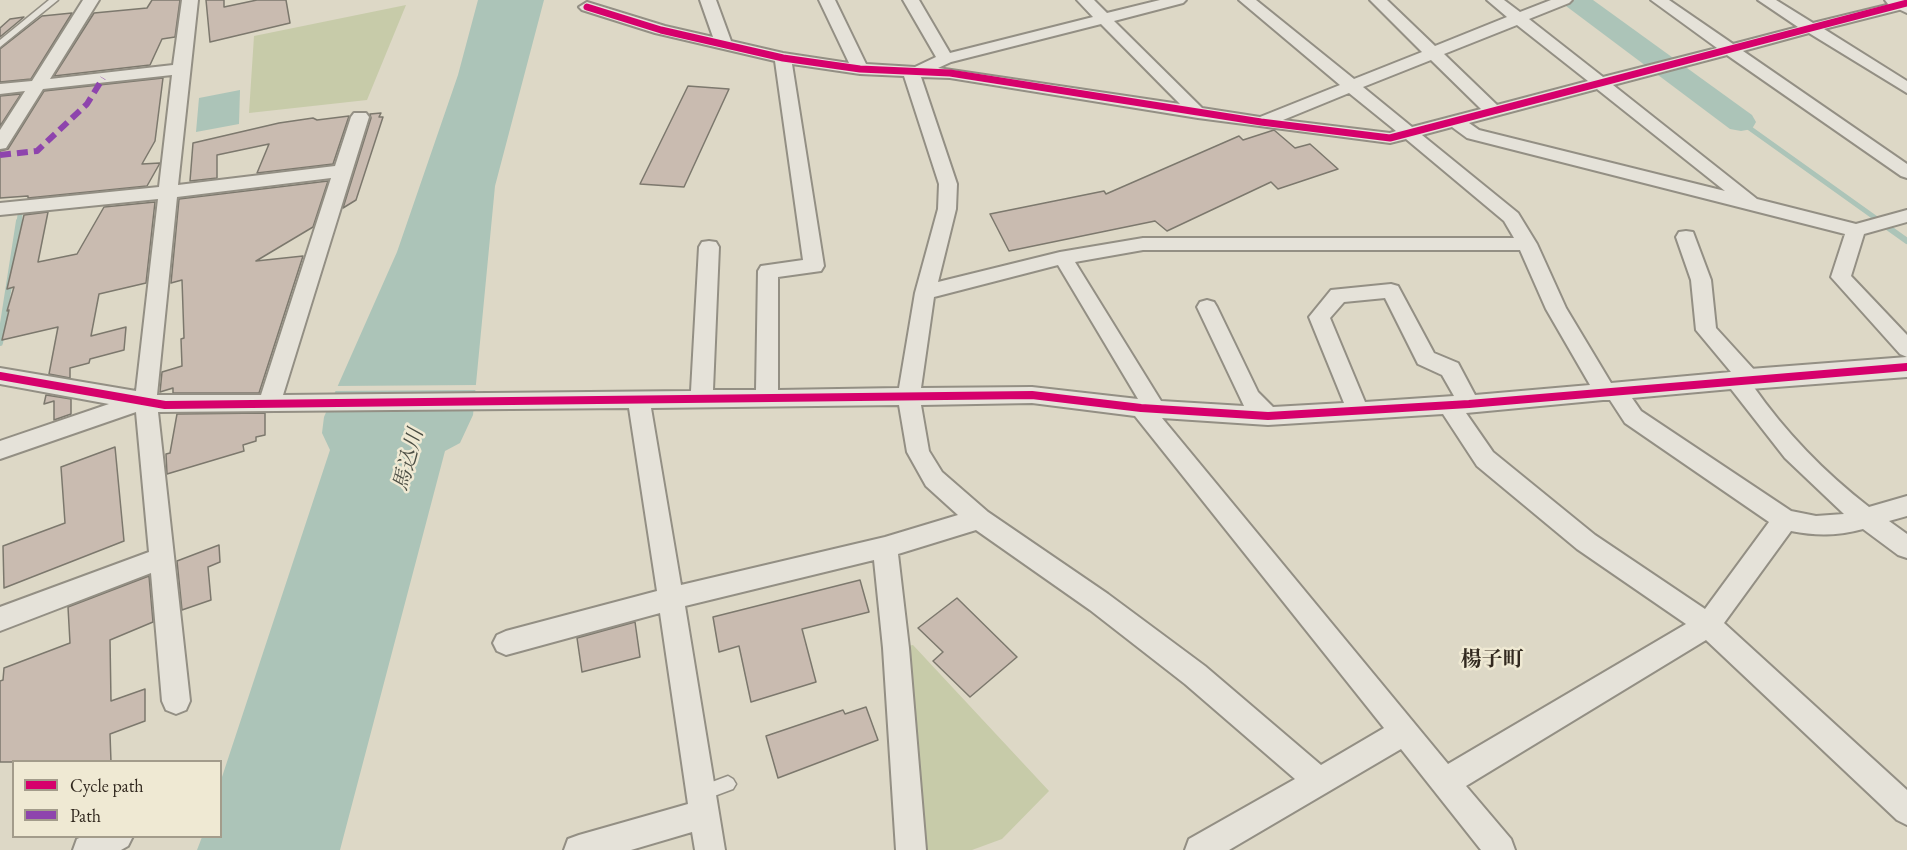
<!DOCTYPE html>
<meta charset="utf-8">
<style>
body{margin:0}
#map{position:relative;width:1907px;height:850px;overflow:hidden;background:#ddd8c6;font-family:"EB Garamond",serif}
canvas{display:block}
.legend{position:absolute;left:12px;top:760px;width:210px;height:78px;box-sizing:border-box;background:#efe9d3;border:2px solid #a39c8b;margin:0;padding:8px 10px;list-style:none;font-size:18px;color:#32291f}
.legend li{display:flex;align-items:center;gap:12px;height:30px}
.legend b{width:30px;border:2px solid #a39c8b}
</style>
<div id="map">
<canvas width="1907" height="850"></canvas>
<ul class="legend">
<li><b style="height:8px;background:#d6006c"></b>Cycle path</li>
<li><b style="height:8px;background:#8e44ad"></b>Path</li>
</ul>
</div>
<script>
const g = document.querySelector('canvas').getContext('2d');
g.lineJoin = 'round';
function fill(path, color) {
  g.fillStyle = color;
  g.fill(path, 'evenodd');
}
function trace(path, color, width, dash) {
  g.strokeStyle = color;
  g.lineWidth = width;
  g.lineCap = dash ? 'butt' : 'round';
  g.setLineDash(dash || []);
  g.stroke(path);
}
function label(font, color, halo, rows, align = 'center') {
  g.font = font + ' "EB Garamond","Noto Serif JP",serif';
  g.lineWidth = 5;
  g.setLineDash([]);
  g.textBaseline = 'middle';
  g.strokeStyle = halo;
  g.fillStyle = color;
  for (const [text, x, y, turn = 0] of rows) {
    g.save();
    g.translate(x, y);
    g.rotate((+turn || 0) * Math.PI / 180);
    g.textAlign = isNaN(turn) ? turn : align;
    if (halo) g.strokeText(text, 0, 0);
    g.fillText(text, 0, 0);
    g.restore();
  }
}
const green = new Path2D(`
 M 406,5 L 367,100 L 249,113 L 254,36 Z
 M 913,645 L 1049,791 L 1002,839 L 972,850 L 920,850 L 896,648 Z`);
const water = new Path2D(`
 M 478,0 L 544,0 L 495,186 L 473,415 L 460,443 L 445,451 L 340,850 L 197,850 L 202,837 L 220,836 L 221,780 L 330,450 L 322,433 L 324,417 L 397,252 L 458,75 Z
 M 240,90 L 239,124 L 196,132 L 199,98 Z`);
const pier = new Path2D(`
 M 479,385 L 478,390 L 332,391 L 334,386 Z`);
const streamFar1 = new Path2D(`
 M 1741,122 L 1881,222
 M 19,222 L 20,215`);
const stream = new Path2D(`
 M 1879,221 L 1907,241
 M 0,343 L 19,221`);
const river = new Path2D(`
 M 1562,0 L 1593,0 L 1752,115 L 1756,122 L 1752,129 L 1741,131 L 1730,129 L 1566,6 Z`);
const building = new Path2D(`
 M 152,0 L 180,0 L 175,37 L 162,39 L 150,65 L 54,76 L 94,13 L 147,8 Z
 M 206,0 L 224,0 L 224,7 L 257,0 L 286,0 L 290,23 L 210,42 Z
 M 72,13 L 31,79 L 0,82 L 0,49 L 42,16 Z
 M 24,17 L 0,37 L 0,28 L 10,19 Z
 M 163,78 L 155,141 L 142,164 L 160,163 L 147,186 L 28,198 L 28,196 L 0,198 L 0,151 L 8,149 L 44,91 Z
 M 688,86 L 729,89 L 684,187 L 640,184 Z
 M 21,94 L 0,126 L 0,96 Z
 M 381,113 L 379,117 L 383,117 L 356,200 L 343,208 L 371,118 L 370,114 Z
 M 349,116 L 333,164 L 257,173 L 269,144 L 217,155 L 217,178 L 190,181 L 193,143 L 279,123 L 313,118 L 317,120 Z
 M 1274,130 L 1295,148 L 1310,144 L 1338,169 L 1278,189 L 1271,182 L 1167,231 L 1155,221 L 1009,251 L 990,214 L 1104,191 L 1106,194 L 1239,136 L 1243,140 Z
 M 328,181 L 313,227 L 256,261 L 303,256 L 259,393 L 173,393 L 173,388 L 160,392 L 162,372 L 182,366 L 181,339 L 184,338 L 182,280 L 171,283 L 179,199 Z
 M 155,202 L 146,283 L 99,294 L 91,336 L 126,327 L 124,350 L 90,359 L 89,363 L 70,368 L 70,378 L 49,374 L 58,327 L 2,340 L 9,310 L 7,311 L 14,287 L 7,289 L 24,215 L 48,212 L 38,262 L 77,254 L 104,207 Z
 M 46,395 L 71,399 L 71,414 L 54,420 L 54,401 L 44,404 Z
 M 265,413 L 265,435 L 256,437 L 256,441 L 243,445 L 244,451 L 167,474 L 166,454 L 170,453 L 177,414 Z
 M 115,447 L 124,541 L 4,588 L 3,546 L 65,523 L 61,467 Z
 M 219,545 L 220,562 L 208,567 L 211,600 L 182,610 L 177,561 Z
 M 149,576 L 153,622 L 110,640 L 111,701 L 145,689 L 145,721 L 110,734 L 111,762 L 0,762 L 0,681 L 3,680 L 4,668 L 70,643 L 68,607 Z
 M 860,580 L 869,612 L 802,629 L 816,682 L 751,702 L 739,646 L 719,652 L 713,617 Z
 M 957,598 L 1017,657 L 970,697 L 933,661 L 943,652 L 918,628 Z
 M 635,622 L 640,657 L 582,672 L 577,638 Z
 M 866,707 L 878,740 L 778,778 L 766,736 L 843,710 L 845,714 Z`);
const service = new Path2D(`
 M 49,0 L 58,0 L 0,47 L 0,40 Z
 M 728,776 L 733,779 L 736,784 L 733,789 L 701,801 L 696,798 L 693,793 L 696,788 Z`);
const minor = new Path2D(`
 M 83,0 L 99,0 L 50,79 L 173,65 L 182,0 L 198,0 L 178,185 L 335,166 L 351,117 L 354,113 L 366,113 L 369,117 L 283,395 L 691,391 L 699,247 L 702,242 L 709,241 L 716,242 L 719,247 L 713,390 L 756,390 L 758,271 L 761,266 L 803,260 L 775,61 L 655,33 L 582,10 L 579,7 L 587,2 L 665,26 L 713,37 L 700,0 L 716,0 L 731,41 L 783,53 L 849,63 L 819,0 L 835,0 L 866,64 L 915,67 L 936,57 L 903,0 L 919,0 L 950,53 L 1093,17 L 1077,0 L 1094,0 L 1107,13 L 1160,0 L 1186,0 L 1183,3 L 1114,21 L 1202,108 L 1260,117 L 1340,85 L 1239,0 L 1256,0 L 1354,79 L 1422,52 L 1370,0 L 1387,0 L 1435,46 L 1507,17 L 1487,0 L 1504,0 L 1520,12 L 1551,0 L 1572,0 L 1569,3 L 1529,19 L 1603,77 L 1717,48 L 1651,0 L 1669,0 L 1733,44 L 1798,27 L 1758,0 L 1776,0 L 1813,23 L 1907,0 L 1907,8 L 1824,29 L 1907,81 L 1907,93 L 1809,33 L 1743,51 L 1907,164 L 1907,178 L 1901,176 L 1727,55 L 1613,85 L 1757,199 L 1856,224 L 1907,210 L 1907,222 L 1864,234 L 1851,276 L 1907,335 L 1907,357 L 1900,354 L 1831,277 L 1845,234 L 1467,138 L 1452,127 L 1422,135 L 1518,213 L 1537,244 L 1566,308 L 1611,383 L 1731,372 L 1696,330 L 1691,280 L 1676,237 L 1679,232 L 1686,231 L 1693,232 L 1711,280 L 1716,328 L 1757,373 L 1760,379 L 1757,385 L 1753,386 C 1785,432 1825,473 1869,507 L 1907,496 L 1907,516 L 1889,521 L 1907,534 L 1907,558 L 1898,555 L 1863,529 C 1837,536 1816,536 1791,531 L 1724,623 L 1907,790 L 1907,825 L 1897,820 L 1706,640 L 1466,786 L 1511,839 L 1515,850 L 1481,850 L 1401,749 L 1229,850 L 1185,850 L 1189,839 L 1295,779 L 1185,684 L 1090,610 L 976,530 L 898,554 L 909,648 L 926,850 L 896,850 L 883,648 L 874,560 L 685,606 L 725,850 L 695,850 L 692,832 L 631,850 L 564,850 L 568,839 L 579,835 L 688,804 L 660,613 L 506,655 L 497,651 L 493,643 L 497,635 L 506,631 L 657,591 L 629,408 L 158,412 L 190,701 L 186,710 L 176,714 L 166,710 L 162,701 L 151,573 L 0,631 L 0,607 L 149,552 L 136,412 L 0,459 L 0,441 L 109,404 L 0,384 L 0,368 L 136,391 L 158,199 L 0,215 L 0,203 L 159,187 L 172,75 L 43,89 L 6,148 L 0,149 L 0,130 L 25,91 L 0,94 L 0,84 L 32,81 ZM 1101,24 L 1180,104 L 938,68 L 951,62 ZM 1517,25 L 1588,81 L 1497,105 L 1444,54 ZM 1431,60 L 1481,109 L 1412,127 L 1363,87 ZM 792,64 L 860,74 L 904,76 L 939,184 L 938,209 L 915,293 L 899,388 L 778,390 L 778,277 L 821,271 L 824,266 ZM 921,77 L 950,78 L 1198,118 L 1390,143 L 1406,139 L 1504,221 L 1514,238 L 1143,238 L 1060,252 L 938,282 L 956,209 L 957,184 ZM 1597,89 L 1725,191 L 1479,130 L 1469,123 ZM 1349,93 L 1396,131 L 1390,133 L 1283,120 ZM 331,178 L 261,395 L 157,395 L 177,197 ZM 1143,250 L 1520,250 L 1546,309 L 1590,385 L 1475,395 L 1458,363 L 1434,353 L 1398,286 L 1391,284 L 1331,290 L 1309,317 L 1344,403 L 1273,407 L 1258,392 L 1217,307 L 1214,302 L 1207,300 L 1200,302 L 1197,307 L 1244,406 L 1161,401 L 1075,262 ZM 1058,265 L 1138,399 L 1032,387 L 921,388 L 934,297 ZM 1385,298 L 1418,364 L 1442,375 L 1454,396 L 1365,402 L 1330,318 L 1344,302 ZM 1731,389 L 1785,458 L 1844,514 L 1816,516 L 1791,511 L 1641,411 L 1632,398 ZM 1603,400 L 1610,400 L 1625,423 L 1769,522 L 1705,609 L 1595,535 L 1493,452 L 1466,413 ZM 1032,403 L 1135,416 L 1384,728 L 1321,765 L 1205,666 L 1108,594 L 988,512 L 942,472 L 929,451 L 921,405 ZM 899,405 L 907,452 L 926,486 L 958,515 L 885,537 L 681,585 L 651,408 ZM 1443,414 L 1477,466 L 1577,549 L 1686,624 L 1448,764 L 1162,418 L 1268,425 Z
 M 84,836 L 133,836 L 128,846 L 121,850 L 73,850 L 77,839 Z`);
const tertiary = new Path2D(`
 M 1885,0 L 1907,0 L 1907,13 L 1888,4 Z
 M 1907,357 L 1907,377 L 1737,390 L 1727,387 L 1723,380 L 1727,373 L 1737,370 Z`);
const quiet = new Path2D(`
 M 0,155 L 37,151 L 87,104 L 103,78`);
const cyclewayFar1 = new Path2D(`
 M 587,7 L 661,30 L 783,58 L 860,69 L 950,73 L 1261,122 L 1390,138 L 1907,3`);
const cycleway = new Path2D(`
 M 0,376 L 165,405 L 1032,395 L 1141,408 L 1268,416 L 1469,404 L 1907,367`);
const waterNames = [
 ["馬込川",409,460,-75]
];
const neighbourhoodNames = [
 ["楊子町",1492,660]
];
fill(green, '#c7cba9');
fill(water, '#acc4b8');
fill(pier, '#ddd8c6');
trace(streamFar1, '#acc4b8', 5);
trace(stream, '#acc4b8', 6);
fill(river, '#acc4b8');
fill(building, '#c9bbb0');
trace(building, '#7c786d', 1.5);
trace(service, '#938f84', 3);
trace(minor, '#938f84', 4);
trace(tertiary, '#938f84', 4);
fill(service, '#e5e2d9');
fill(minor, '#e5e2d9');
fill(tertiary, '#e5e2d9');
trace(quiet, '#8e44ad', 6, [11, 6]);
trace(cyclewayFar1, '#d6006c', 7);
trace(cycleway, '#d6006c', 8);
label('italic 21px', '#4b4e44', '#efe9d3', waterNames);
label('bold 21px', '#32291f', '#efe9d3', neighbourhoodNames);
</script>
